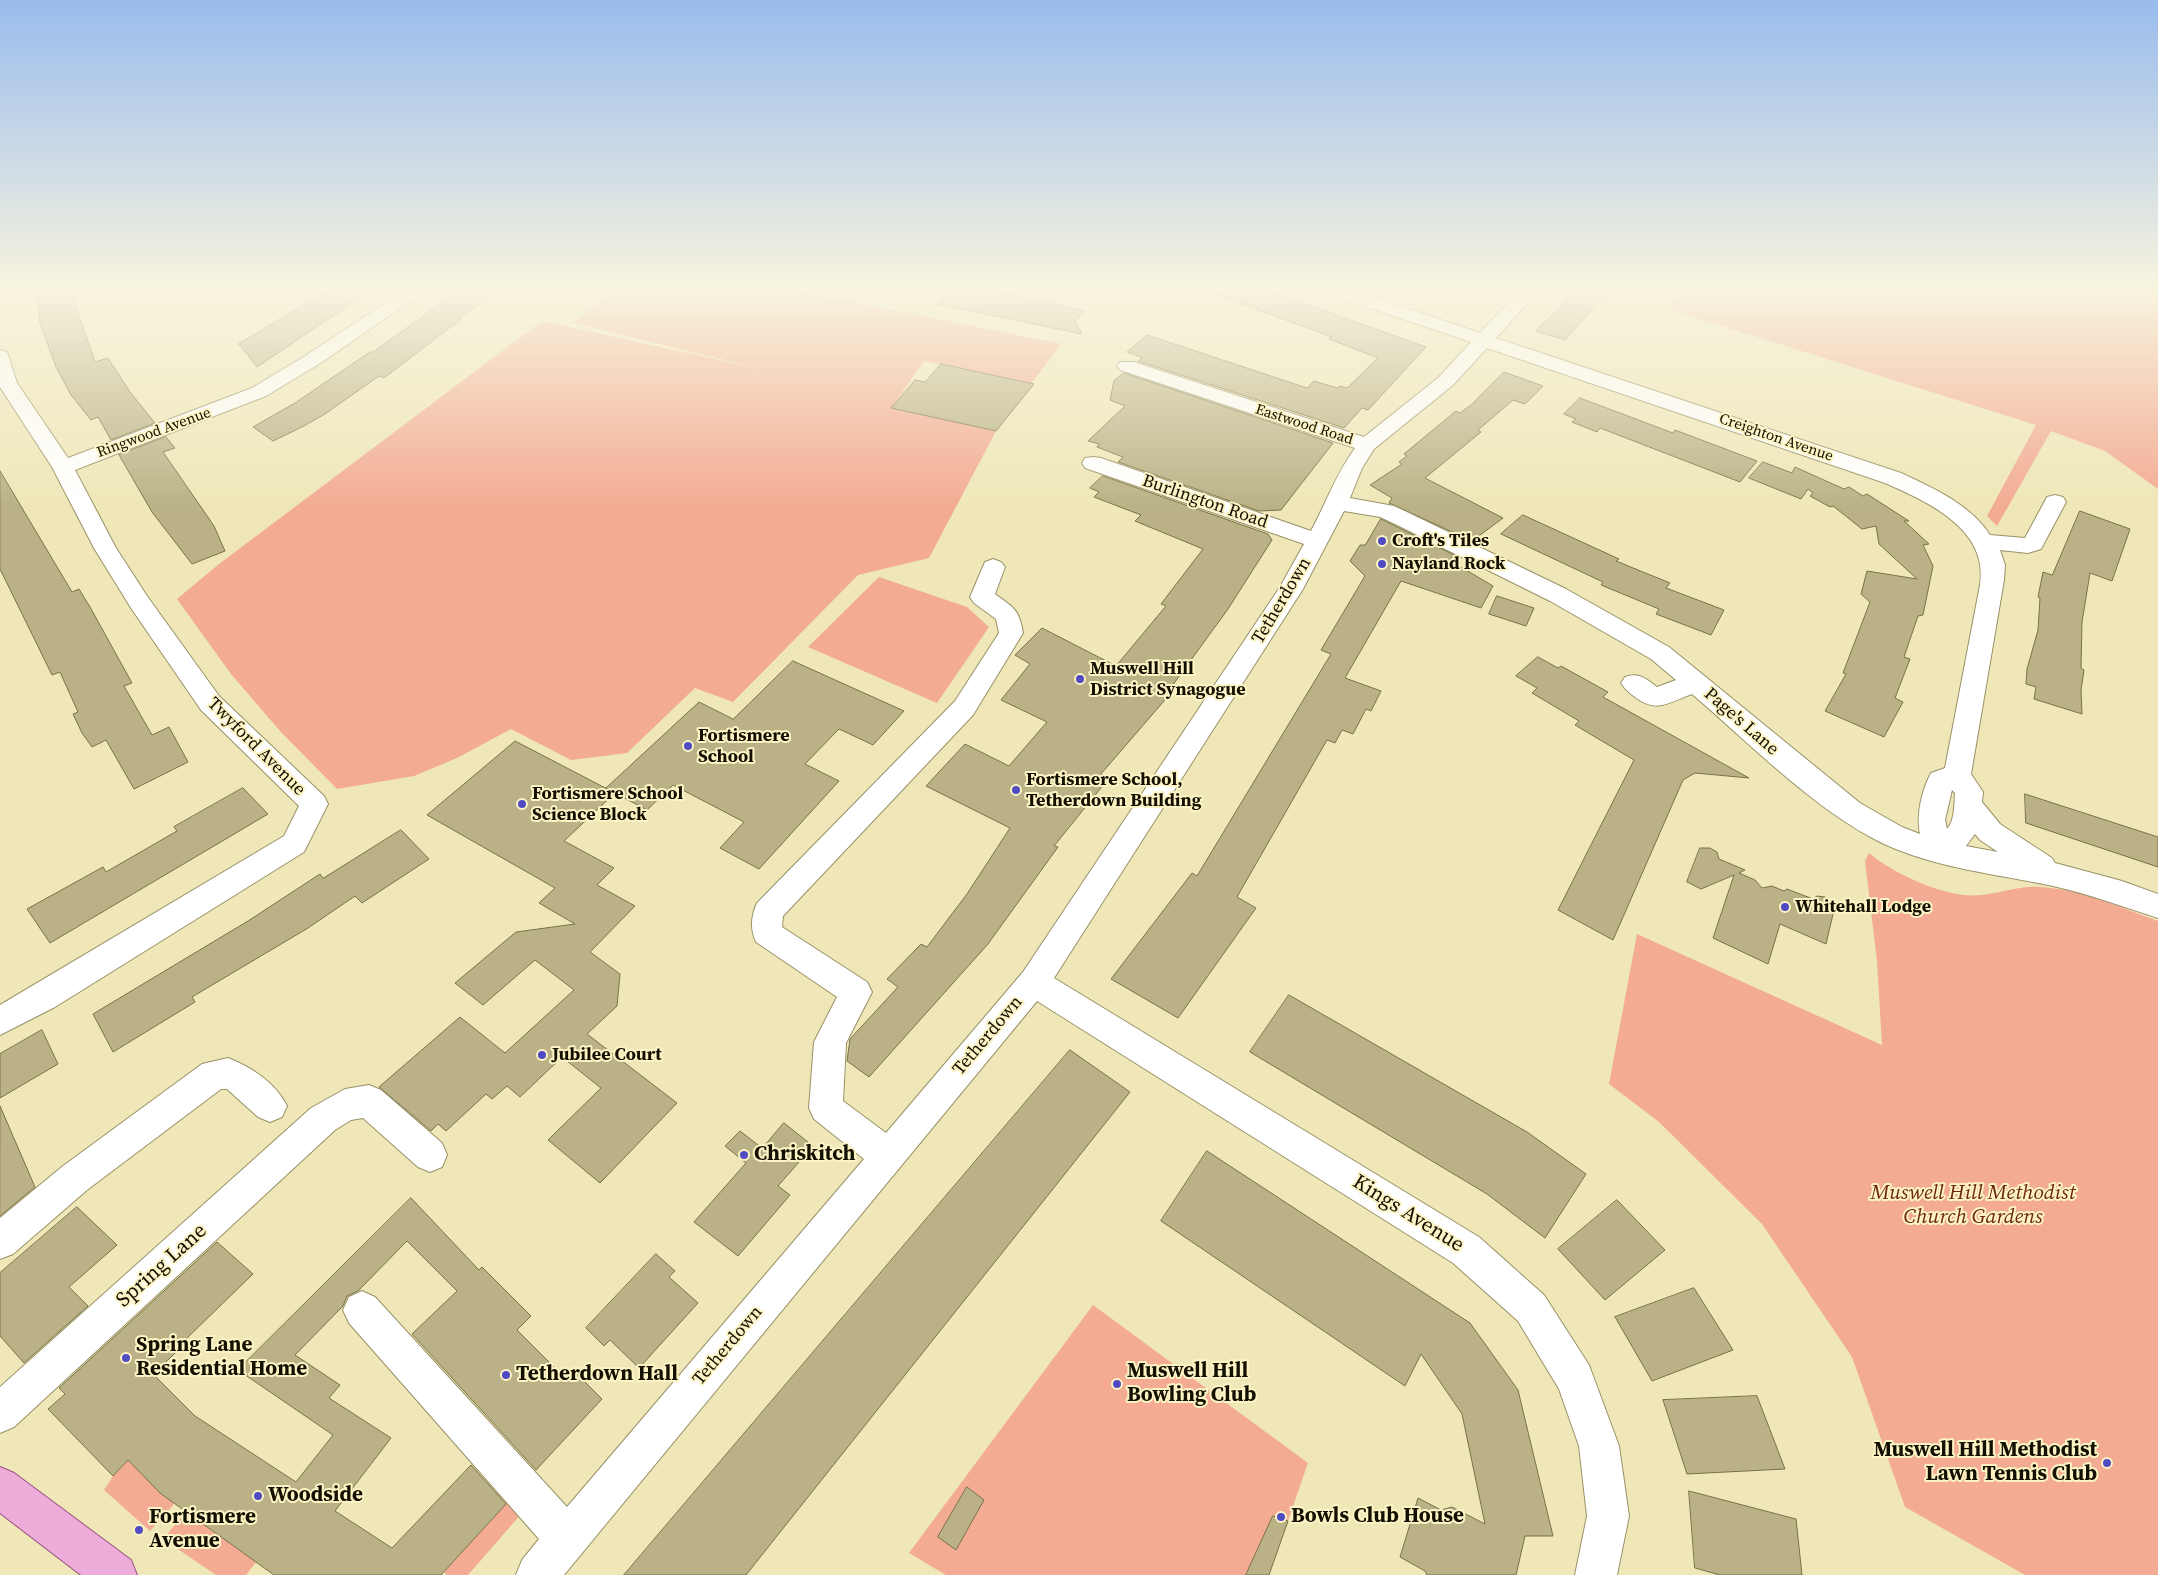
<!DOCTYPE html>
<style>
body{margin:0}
canvas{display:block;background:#efe7b8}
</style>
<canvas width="2158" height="1575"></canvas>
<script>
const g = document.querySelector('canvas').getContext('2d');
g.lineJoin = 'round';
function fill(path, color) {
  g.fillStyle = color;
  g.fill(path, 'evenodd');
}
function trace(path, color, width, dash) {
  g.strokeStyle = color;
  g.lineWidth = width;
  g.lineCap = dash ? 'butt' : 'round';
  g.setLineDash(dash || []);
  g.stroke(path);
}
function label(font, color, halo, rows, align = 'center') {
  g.font = font + ' "Source Serif 4",serif';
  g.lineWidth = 4;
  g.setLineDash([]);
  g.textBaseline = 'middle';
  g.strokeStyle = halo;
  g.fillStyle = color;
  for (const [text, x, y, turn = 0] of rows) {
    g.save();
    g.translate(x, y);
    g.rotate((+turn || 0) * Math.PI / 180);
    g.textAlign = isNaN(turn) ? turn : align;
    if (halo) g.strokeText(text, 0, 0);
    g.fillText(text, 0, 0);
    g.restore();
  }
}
const green = new Path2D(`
 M 619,287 L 779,287 L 1061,344 L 1031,384 L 924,361 L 892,407 L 996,431 L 929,558 L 858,575 L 733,702 L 695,688 L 627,753 L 571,760 L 511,729 L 457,758 L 414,776 L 337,789 L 280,731 L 231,674 L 177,599 L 219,564 L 542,321 L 766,370 L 573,323 Z
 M 1687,287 L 2158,287 L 2158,489 L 2105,451 L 2051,431 L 1997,526 L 1987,516 L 2036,425 L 1668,309 Z
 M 879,577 L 967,607 L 989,627 L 937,703 L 808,647 Z
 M 1869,853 C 1894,874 1947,899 1981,895 C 2001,893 2021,885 2041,887 C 2082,890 2120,907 2158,921 L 2158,1575 L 2025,1575 L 1905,1507 L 1852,1357 L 1762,1224 L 1659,1122 L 1609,1084 L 1637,934 L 1882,1045 L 1877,961 L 1865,861 Z
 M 1093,1305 L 1308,1463 L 1269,1575 L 946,1575 L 909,1553 Z
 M 128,1460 C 142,1475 167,1485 175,1503 L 150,1531 L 104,1490 L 113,1476 Z
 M 511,1498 L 522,1513 L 468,1575 L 447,1575 L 444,1572 Z
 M 186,1512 L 256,1562 L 246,1575 L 216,1575 L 163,1539 Z`);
const building = new Path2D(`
 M 37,287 L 69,287 L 95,362 L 108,358 L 130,392 L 155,423 L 111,440 L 98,417 L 91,420 L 71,395 L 56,367 L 40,323 Z
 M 334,287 L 376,287 L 257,367 L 239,344 Z
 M 464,287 L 504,287 L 457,319 L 461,319 L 384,378 L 379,376 L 325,414 L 302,427 L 273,441 L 253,427 L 295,403 L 370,352 L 373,352 Z
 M 957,287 L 979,287 L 1085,311 L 1075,321 L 1082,334 L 938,304 Z
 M 1202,287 L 1258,287 L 1426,347 L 1368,410 L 1362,408 L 1344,428 L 1138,361 L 1143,358 L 1127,352 L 1147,335 L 1307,388 L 1314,381 L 1337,388 L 1340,386 L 1347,388 L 1378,358 L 1329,339 L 1332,337 L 1201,289 Z
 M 1580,287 L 1612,287 L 1565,340 L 1536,331 Z
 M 941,364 L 1034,384 L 996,431 L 891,408 L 915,380 L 925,382 L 928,379 Z
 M 1504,372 L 1543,386 L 1525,404 L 1513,400 L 1478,430 L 1481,432 L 1425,478 L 1503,518 L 1472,541 L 1389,503 L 1392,498 L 1370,485 L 1402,464 L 1399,462 L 1407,456 L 1404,454 L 1456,411 L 1460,413 L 1471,405 Z
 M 1124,373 L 1333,443 L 1281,510 L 1259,511 L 1118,462 L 1123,457 L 1097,447 L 1099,444 L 1088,441 L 1125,406 L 1110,400 L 1114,381 Z
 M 1580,398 L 1673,433 L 1675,430 L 1757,461 L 1740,482 L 1600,428 L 1597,432 L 1572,422 L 1576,419 L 1564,414 Z
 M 166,437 L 175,448 L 163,452 L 214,526 L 225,551 L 192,564 L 152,512 L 119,455 Z
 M 1763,462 L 1792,473 L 1795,467 L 1844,489 L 1849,487 L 1863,496 L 1867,494 L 1909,521 L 1904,521 L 1929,544 L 1923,545 L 1933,566 L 1923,615 L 1918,616 L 1904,657 L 1910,659 L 1895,698 L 1903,702 L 1884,737 L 1825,711 L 1846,674 L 1843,673 L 1870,602 L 1861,594 L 1867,571 L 1917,579 L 1879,544 L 1876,526 L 1862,529 L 1833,506 L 1830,507 L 1810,496 L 1813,493 L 1808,489 L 1801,499 L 1749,478 Z
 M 0,471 L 72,592 L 79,589 L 90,607 L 132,683 L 124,686 L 152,735 L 169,727 L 188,762 L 134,789 L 106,740 L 92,747 L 82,733 L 73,714 L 78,712 L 60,672 L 52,675 L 0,569 Z
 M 1103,476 L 1268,534 L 1272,540 L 1228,609 L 1167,693 L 1170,694 L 1101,774 L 1109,778 L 1054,846 L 1058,847 L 988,944 L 869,1077 L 847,1061 L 850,1039 L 898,987 L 887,979 L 921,944 L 927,947 L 967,894 L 1010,828 L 926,786 L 965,744 L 1009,766 L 1047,722 L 1001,700 L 1030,664 L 1015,655 L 1042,628 L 1116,666 L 1166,606 L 1161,604 L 1203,549 L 1135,521 L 1141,515 L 1094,497 L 1099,492 L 1090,488 Z
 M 2080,511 L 2130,529 L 2112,581 L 2090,573 L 2082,622 L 2081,668 L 2084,670 L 2081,690 L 2082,714 L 2034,699 L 2036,687 L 2026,684 L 2027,669 L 2038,630 L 2040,598 L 2038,597 L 2043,572 L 2052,575 Z
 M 1523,515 L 1619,559 L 1616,561 L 1670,583 L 1666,588 L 1724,610 L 1711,635 L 1656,614 L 1659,609 L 1601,585 L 1603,582 L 1501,534 Z
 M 1381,519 L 1454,555 L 1449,560 L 1493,586 L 1481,608 L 1401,581 L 1345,678 L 1381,691 L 1371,711 L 1366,709 L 1353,734 L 1342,730 L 1335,743 L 1327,740 L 1237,897 L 1256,908 L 1178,1018 L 1111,979 L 1192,873 L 1197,876 L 1331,654 L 1321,650 L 1365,576 L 1350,561 L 1360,545 L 1365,545 Z
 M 1497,596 L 1534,608 L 1526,626 L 1489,614 Z
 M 1538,657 L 1558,668 L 1561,666 L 1608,692 L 1603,697 L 1749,778 L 1695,773 L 1683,780 L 1613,940 L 1558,910 L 1634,760 L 1575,725 L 1579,721 L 1532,693 L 1537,688 L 1516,676 Z
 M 793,661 L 904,711 L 873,745 L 839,729 L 805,764 L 839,781 L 759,869 L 720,848 L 744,822 L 673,785 L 647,810 L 615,793 L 564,841 L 614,868 L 597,885 L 635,906 L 590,952 L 620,974 L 617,1006 L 587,1034 L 677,1103 L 600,1183 L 548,1140 L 601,1088 L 562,1057 L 520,1097 L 507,1086 L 492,1099 L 486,1094 L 446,1131 L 438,1124 L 431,1131 L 379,1087 L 460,1017 L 505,1053 L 574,990 L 535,960 L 483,1005 L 455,983 L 516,932 L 575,924 L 539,903 L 555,888 L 427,815 L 515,741 L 615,793 L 606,788 L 699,702 L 733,719 Z
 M 243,788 L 268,814 L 50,943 L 27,909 L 103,867 L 106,872 L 177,831 L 174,827 Z
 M 2025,794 L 2158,837 L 2158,867 L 2026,823 Z
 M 401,830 L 429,859 L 362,903 L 355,896 L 308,928 L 192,997 L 195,1002 L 113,1052 L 93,1014 L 248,921 L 320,874 L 323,878 Z
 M 1700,848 L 1710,848 L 1717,852 L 1719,859 L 1745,870 L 1739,873 L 1755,880 L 1762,888 L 1772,886 L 1784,891 L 1787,889 L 1813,899 L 1817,896 L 1825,897 L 1832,903 L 1834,910 L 1826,944 L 1780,924 L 1768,964 L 1713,938 L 1734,875 L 1701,889 L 1687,882 Z
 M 1289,995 L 1527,1132 L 1586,1174 L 1545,1238 L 1487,1194 L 1250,1052 Z
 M 42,1030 L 58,1064 L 0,1098 L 0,1054 Z
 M 1070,1050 L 1130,1092 L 746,1575 L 624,1575 Z
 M 0,1106 L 35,1187 L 0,1216 Z
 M 784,1123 L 813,1146 L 778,1186 L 790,1195 L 738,1256 L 694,1222 L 746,1163 L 725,1146 L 740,1131 L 762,1148 Z
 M 1207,1151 L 1470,1323 L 1518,1390 L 1553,1536 L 1525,1536 L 1516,1575 L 1427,1575 L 1425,1571 L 1400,1557 L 1418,1498 L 1441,1510 L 1452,1507 L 1485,1524 L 1462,1414 L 1421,1354 L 1405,1386 L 1161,1221 Z
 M 411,1198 L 479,1270 L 482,1267 L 531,1316 L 517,1330 L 566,1379 L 574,1371 L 602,1399 L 536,1470 L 412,1334 L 457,1291 L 407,1241 L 358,1291 L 347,1296 L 343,1306 L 295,1355 L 340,1385 L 329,1398 L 391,1438 L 335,1511 L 392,1548 L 471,1465 L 506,1504 L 441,1575 L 274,1575 L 160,1493 L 128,1460 L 113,1476 L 48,1409 L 65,1394 L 59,1388 L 217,1242 L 253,1274 L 185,1340 L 187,1342 L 153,1374 L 195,1416 L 296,1482 L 333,1435 L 238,1370 Z
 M 1617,1200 L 1665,1250 L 1605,1300 L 1558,1249 Z
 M 77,1207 L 117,1245 L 69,1287 L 88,1306 L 24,1363 L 0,1336 L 0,1273 Z
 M 656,1254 L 675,1271 L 669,1277 L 698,1303 L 639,1368 L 610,1340 L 604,1346 L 586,1328 Z
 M 1694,1288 L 1733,1350 L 1652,1381 L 1615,1317 Z
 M 1757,1396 L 1785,1469 L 1687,1474 L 1663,1400 Z
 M 967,1487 L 984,1500 L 956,1550 L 938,1537 Z
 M 1689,1491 L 1796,1519 L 1802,1575 L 1720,1575 L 1695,1568 Z
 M 1273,1516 L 1288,1521 L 1269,1575 L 1246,1575 Z`);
const minor = new Path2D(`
 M 410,287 L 431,287 L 319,364 L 266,396 L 75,470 L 116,548 L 147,596 L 219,696 L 324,796 L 328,804 L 304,852 L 55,1007 L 0,1035 L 0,1005 L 284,836 L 299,806 L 201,710 L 131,608 L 94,548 L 52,467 L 0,387 L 0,350 L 7,352 L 17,383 L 68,458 L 252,388 L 305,356 Z
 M 1317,287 L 1343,287 L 1480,333 L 1523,287 L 1542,287 L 1496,338 L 1901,473 C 1933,488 1970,504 1990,535 L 2025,538 L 2047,497 L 2055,495 L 2063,497 L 2066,502 L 2041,549 L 2028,553 L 2000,550 L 2005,565 L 2004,580 L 1971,774 L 1983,792 L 1982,802 L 2000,824 L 2052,858 L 2055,863 L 2122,881 L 2158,894 L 2158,918 C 2124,907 2089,894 2053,886 C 1996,874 1935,868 1882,843 C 1816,811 1748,742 1692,694 C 1669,702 1657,714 1635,697 C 1629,693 1625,689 1621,683 L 1625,677 C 1639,672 1646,679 1657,687 L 1676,680 L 1651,659 L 1550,601 L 1395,524 L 1380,517 L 1344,511 L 1303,589 L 1054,978 L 1479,1237 L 1544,1295 L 1589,1365 L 1619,1446 L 1629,1516 L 1617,1575 L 1575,1575 L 1587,1516 L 1579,1446 L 1559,1389 L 1518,1321 L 1453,1263 L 1037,1001 L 564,1575 L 516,1575 L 522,1560 L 539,1539 L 349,1323 L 343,1310 L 349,1297 L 362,1291 L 375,1297 L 567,1507 L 864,1159 L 814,1119 L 809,1108 L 814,1042 L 837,997 L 756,942 C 750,929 751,916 757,903 L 955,701 L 999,633 L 996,619 L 974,603 L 970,597 L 985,562 L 993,559 L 1001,562 L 1005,567 L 995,594 C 1014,608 1019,609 1023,633 L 973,715 L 783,916 L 782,927 L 867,982 L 872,992 L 846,1043 L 843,1101 L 886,1133 L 1023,972 L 1280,587 L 1304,544 L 1085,468 L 1082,463 L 1085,458 L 1093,457 L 1101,458 L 1311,531 C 1326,503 1336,474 1355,448 L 1120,370 L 1117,366 L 1120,362 L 1134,362 L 1364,437 L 1439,377 L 1471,342 L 1320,291 ZM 1487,348 L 1885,483 C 1928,502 1989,529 1980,585 L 1945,768 L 1931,773 C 1922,790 1916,814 1920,834 L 1902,827 L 1860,803 L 1669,647 L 1566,589 L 1411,514 L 1394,506 L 1350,498 L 1362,468 L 1374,449 L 1453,385 ZM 1952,790 L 1955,793 C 1954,805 1955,820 1947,829 L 1945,820 ZM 1975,834 L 1980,840 L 1998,852 L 1966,846 Z
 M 228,1058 C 251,1067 276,1083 287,1106 L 282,1117 L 270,1122 L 258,1117 L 227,1089 L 221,1089 L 87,1190 L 13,1254 L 0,1259 L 0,1218 L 63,1166 L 202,1064 Z
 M 369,1085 L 381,1090 L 442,1143 L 447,1155 L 442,1167 L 430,1172 L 418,1167 L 363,1118 L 351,1120 L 335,1130 L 14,1427 L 0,1433 L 0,1387 L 311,1108 L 345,1089 Z`);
const major = new Path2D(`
 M 0,1467 L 14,1473 L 131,1560 L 137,1575 L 81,1575 L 0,1513 Z`);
const markers = [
 [1382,541,5,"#504bc2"],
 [1382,564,5,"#504bc2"],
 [1080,679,5,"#504bc2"],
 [688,746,5,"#504bc2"],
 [1016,790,5,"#504bc2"],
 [522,804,5,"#504bc2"],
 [1785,907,5,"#504bc2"],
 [542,1055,5,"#504bc2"],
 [744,1155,5,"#504bc2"],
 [126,1358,5,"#504bc2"],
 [506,1375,5,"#504bc2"],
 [1117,1384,5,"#504bc2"],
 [2107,1463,5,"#504bc2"],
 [258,1496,5,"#504bc2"],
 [1281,1517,5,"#504bc2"],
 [139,1530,5,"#504bc2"]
];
const farStreetnames = [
 ["Eastwood Road",1304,425,18],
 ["Ringwood Avenue",154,433,-20],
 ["Creighton Avenue",1776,438,19]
];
const streetNames = [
 ["Burlington Road",1205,502,19],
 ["Tetherdown",1282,601,-59],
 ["Page's Lane",1741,722,41],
 ["Twyford Avenue",256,747,45],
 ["Tetherdown",988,1036,-50],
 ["Tetherdown",728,1346,-50]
];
const poiNames = [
 ["Croft's Tiles",1392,541],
 ["Nayland Rock",1392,564],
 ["Muswell Hill",1090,669],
 ["District Synagogue",1090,690],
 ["Fortismere",698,736],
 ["School",698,757],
 ["Fortismere School,",1026,780],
 ["Tetherdown Building",1026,801],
 ["Fortismere School",532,794],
 ["Science Block",532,815],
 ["Whitehall Lodge",1795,907],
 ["Jubilee Court",552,1055]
];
const nearPoinames = [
 ["Chriskitch",754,1155],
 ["Spring Lane",136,1346],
 ["Residential Home",136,1370],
 ["Muswell Hill",1127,1372],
 ["Bowling Club",1127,1396],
 ["Tetherdown Hall",516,1375],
 ["Muswell Hill Methodist",2097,1451,"right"],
 ["Lawn Tennis Club",2097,1475,"right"],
 ["Woodside",268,1496],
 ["Bowls Club House",1291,1517],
 ["Fortismere",149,1518],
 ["Avenue",149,1542]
];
const nearParknames = [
 ["Muswell Hill Methodist",1973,1194],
 ["Church Gardens",1973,1218]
];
const nearStreetnames = [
 ["Kings Avenue",1408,1214,32],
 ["Spring Lane",162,1266,-42]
];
fill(green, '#f3ab93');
fill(building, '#bab286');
trace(building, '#797247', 1);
trace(minor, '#999166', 2);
trace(major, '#99517e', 2);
fill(minor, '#fff');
fill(major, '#edacda');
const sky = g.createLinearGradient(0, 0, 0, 507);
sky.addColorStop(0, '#99bced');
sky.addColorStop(0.57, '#f8f4df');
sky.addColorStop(1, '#f8f4df00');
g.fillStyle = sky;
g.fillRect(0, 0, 2158, 507);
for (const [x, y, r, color] of markers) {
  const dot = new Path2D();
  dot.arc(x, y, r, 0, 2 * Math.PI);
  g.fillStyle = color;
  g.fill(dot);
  trace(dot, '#fcf4c5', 2);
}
label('15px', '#131002', '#fcf4c5', farStreetnames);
label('18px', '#131002', '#fcf4c5', streetNames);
label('bold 18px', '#131002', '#fcf4c5', poiNames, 'left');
label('bold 21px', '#131002', '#fcf4c5', nearPoinames, 'left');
label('italic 21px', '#6f280d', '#fcf4c5', nearParknames);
label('21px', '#131002', '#fcf4c5', nearStreetnames);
</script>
